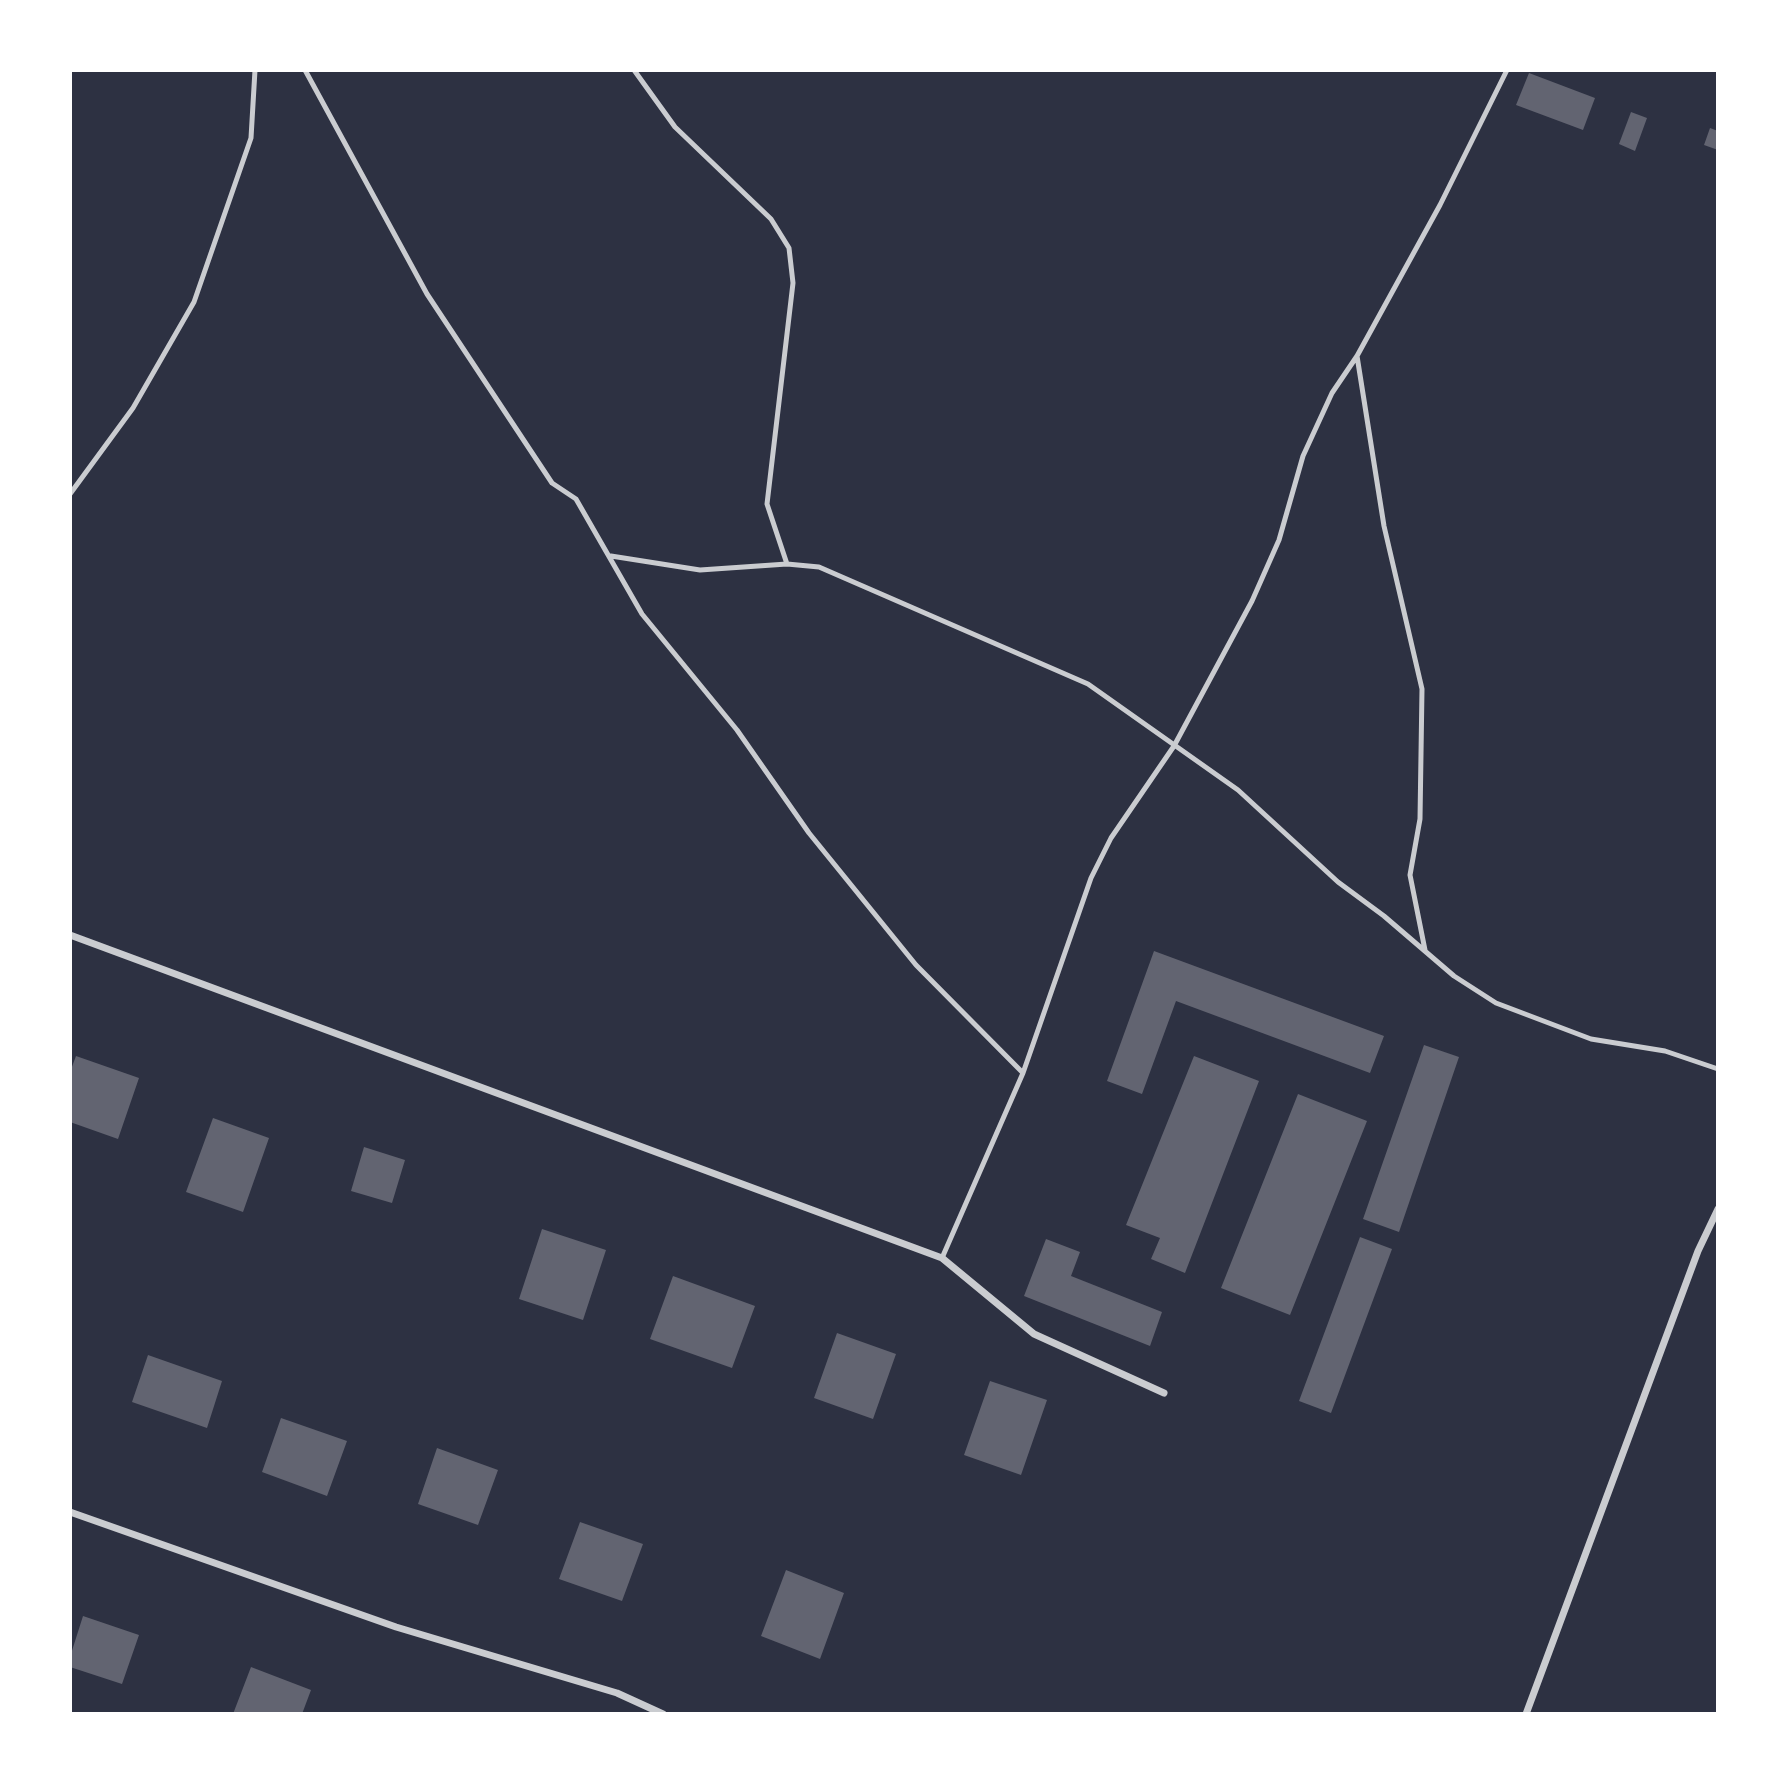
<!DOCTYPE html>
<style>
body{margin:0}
#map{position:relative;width:1788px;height:1784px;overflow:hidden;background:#2d3142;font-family:Helvetica,sans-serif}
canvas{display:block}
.frame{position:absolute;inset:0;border:72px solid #fff;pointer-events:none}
</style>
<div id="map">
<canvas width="1788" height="1784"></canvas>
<div class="frame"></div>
</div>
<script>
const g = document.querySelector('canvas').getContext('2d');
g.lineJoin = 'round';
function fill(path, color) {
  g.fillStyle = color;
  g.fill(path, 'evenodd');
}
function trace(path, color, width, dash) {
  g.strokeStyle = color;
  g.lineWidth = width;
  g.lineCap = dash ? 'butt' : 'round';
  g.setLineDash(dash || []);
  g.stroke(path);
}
const building = new Path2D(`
 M 1529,73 L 1595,98 L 1583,130 L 1516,105 Z
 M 1631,112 L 1647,118 L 1635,151 L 1619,144 Z
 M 1710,128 L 1718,131 L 1718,150 L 1704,145 Z
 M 1154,951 L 1384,1036 L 1370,1073 L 1176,1001 L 1142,1094 L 1107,1081 Z
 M 1424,1045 L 1459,1057 L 1399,1232 L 1363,1219 Z
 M 76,1056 L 139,1078 L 118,1139 L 70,1122 L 70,1072 Z
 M 1194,1056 L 1259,1081 L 1185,1273 L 1151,1259 L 1160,1238 L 1126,1225 Z
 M 1298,1094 L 1367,1121 L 1290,1315 L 1221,1288 Z
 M 213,1118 L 269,1138 L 243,1212 L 186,1192 Z
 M 364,1147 L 405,1160 L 392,1203 L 351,1191 Z
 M 542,1229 L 606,1250 L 583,1320 L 519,1299 Z
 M 1360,1237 L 1392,1249 L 1331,1413 L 1299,1401 Z
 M 1046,1239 L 1080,1252 L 1071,1276 L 1162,1312 L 1150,1346 L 1024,1296 Z
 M 673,1276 L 755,1306 L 732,1368 L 650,1339 Z
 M 837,1333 L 896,1354 L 873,1419 L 814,1398 Z
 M 148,1355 L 222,1381 L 207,1428 L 132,1402 Z
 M 990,1381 L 1047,1400 L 1021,1475 L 964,1455 Z
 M 281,1418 L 347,1441 L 327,1496 L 262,1472 Z
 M 437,1448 L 498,1470 L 478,1525 L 418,1504 Z
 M 580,1522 L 643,1544 L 622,1601 L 559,1579 Z
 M 786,1570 L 844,1593 L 820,1659 L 761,1636 Z
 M 83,1616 L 139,1635 L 122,1684 L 70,1667 L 70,1657 Z
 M 251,1667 L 311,1690 L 302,1714 L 233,1714 Z`);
const service = new Path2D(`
 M 305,70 L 427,294 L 552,483 L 576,499 L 642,614 L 737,730 L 809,833 L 916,965 L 1023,1073
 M 634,70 L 675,127 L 771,219 L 789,248 L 793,283 L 767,504 L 787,564
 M 1357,356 L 1384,526 L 1422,689 L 1420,819 L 1410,875 L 1425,950
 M 70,494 L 133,408 L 194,302 L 251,138 L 255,70
 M 611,556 L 700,570 L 787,564 L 819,567 L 1088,684 L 1238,790 L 1338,882 L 1384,916 L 1454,976 L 1496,1003 L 1591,1039 L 1665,1051 L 1718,1069
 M 942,1258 L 1023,1073 L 1091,878 L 1111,838 L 1174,746 L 1252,601 L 1279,540 L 1303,456 L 1332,393 L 1357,356 L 1440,205 L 1507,70`);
const minor = new Path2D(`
 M 70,935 L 942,1258 L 1034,1334 L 1164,1393
 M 70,1512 L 396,1627 L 617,1693 L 663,1714
 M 1526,1714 L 1698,1251 L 1718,1209`);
fill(building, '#626471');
trace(service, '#caccd0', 5);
trace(minor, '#caccd0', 7);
</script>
